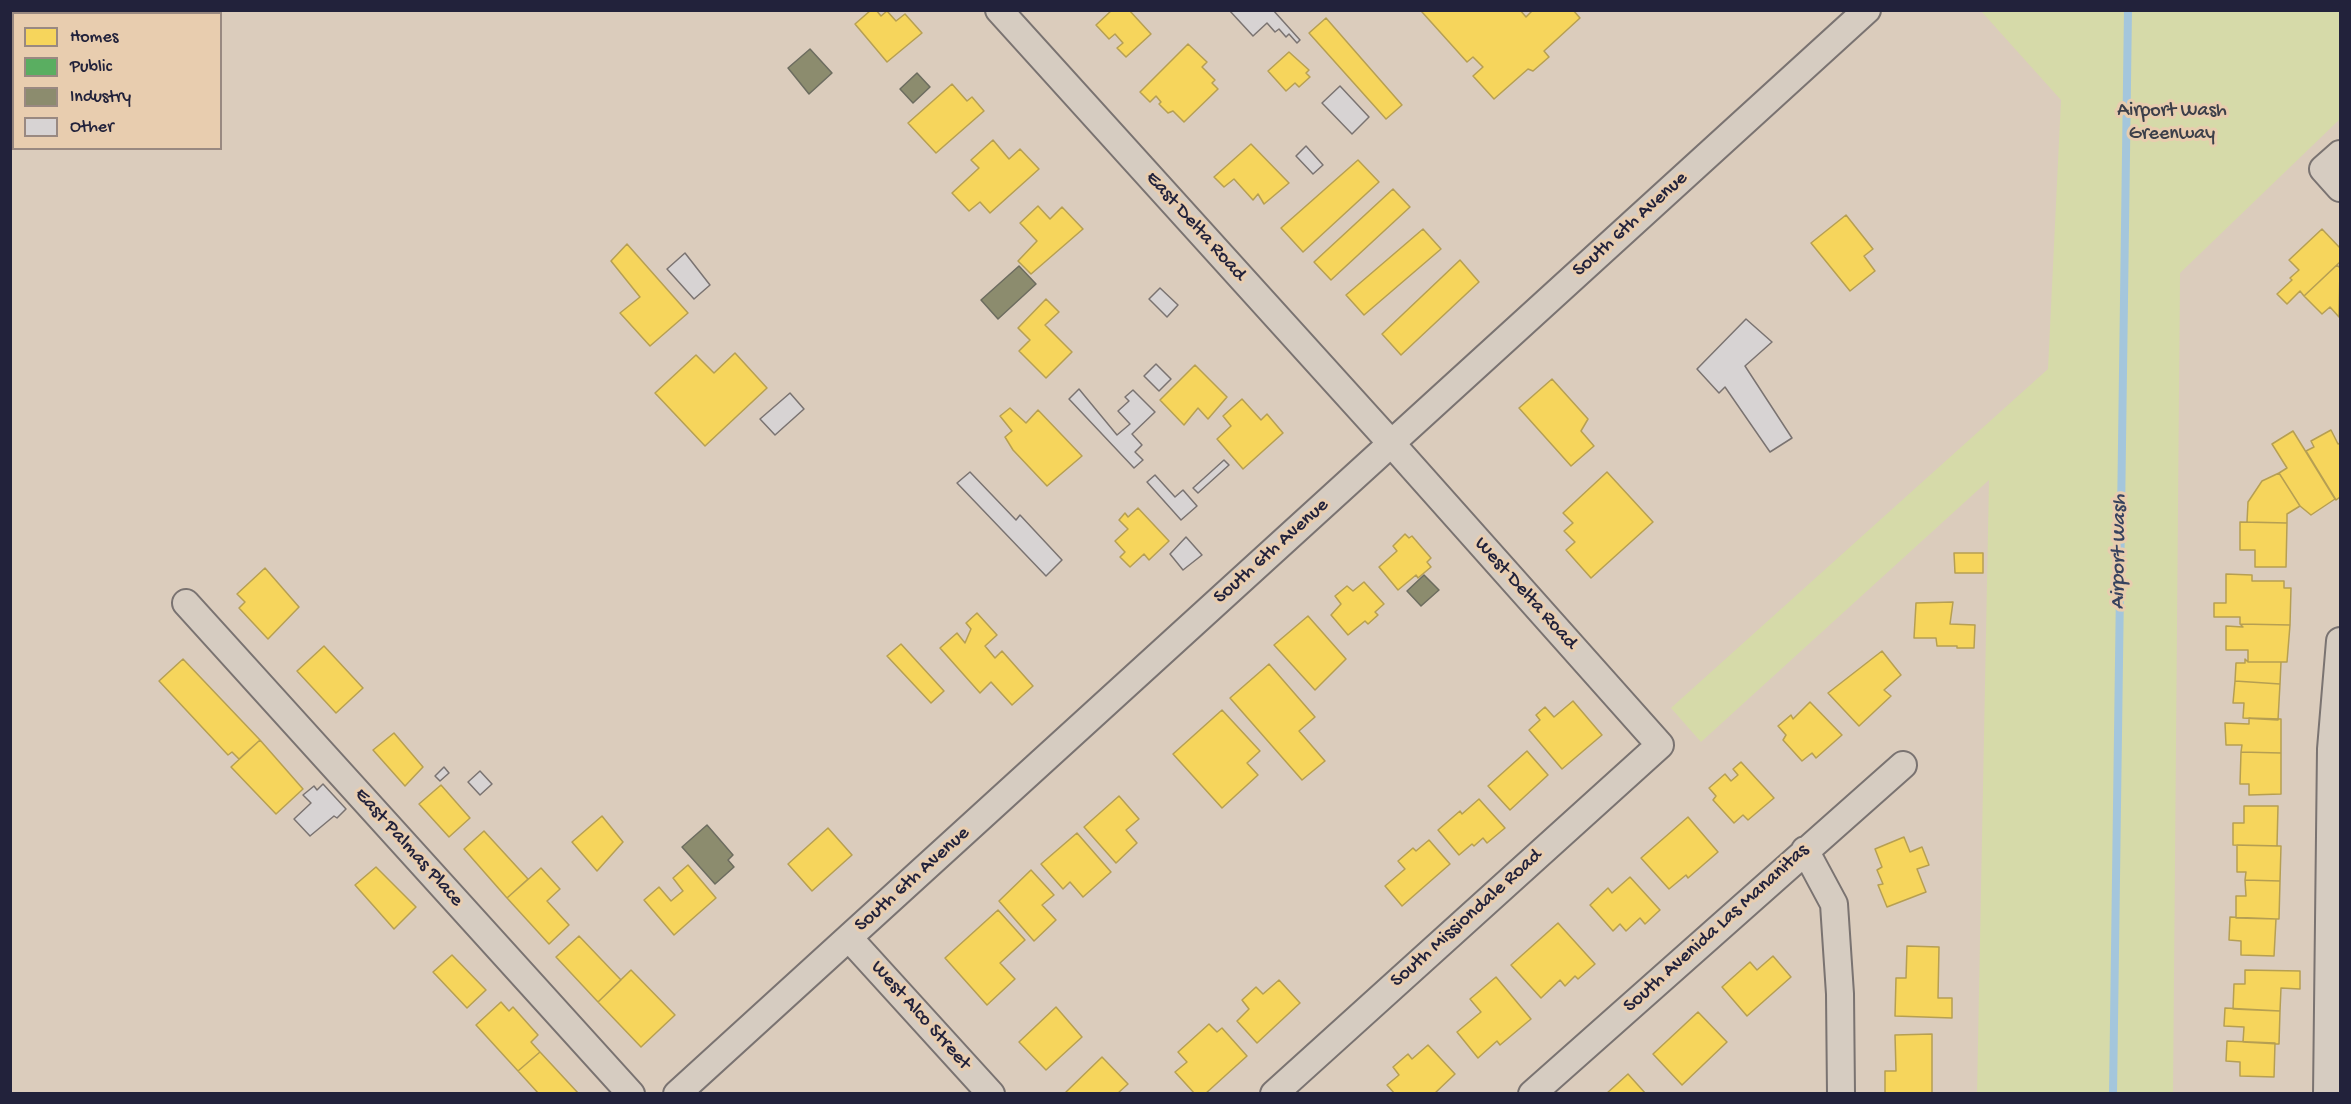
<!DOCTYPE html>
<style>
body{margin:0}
#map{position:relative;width:2351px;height:1104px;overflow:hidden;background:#dbccbc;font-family:"Gochi Hand",sans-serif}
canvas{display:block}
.frame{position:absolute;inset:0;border:12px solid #22223b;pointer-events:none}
.legend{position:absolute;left:12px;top:12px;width:210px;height:138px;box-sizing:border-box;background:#e8cdaf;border:2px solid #998981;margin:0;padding:8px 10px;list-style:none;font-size:18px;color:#22223b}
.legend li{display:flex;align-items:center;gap:12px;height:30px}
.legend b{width:30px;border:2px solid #998981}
</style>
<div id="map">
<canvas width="2351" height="1104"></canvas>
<div class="frame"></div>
<ul class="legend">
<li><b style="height:16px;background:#f6d55c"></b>Homes</li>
<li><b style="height:16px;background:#5aae61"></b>Public</li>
<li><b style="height:16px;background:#8c8c6e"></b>Industry</li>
<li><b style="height:16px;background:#d7d3d3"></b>Other</li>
</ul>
</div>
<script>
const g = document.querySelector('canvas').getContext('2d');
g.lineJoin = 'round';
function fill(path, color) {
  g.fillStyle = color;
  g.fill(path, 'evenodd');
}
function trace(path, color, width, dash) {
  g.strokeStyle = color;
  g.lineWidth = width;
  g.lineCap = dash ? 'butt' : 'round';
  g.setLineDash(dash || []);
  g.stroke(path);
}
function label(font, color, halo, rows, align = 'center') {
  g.font = font + ' "Gochi Hand",sans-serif';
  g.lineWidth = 6;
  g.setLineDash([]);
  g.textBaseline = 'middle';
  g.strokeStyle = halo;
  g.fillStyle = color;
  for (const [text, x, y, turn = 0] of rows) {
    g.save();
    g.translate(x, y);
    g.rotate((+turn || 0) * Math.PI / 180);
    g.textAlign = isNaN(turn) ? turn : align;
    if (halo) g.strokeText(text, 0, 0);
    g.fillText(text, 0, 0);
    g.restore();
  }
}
const green = new Path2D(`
 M 1981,11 L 2340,11 L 2340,119 L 2180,273 L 2173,1093 L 1977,1093 L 1989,480 L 1701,742 L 1671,708 L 2048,369 L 2061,100 Z`);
const homes = new Path2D(`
 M 871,10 L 876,10 L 881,16 L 887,11 L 896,21 L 905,14 L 922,33 L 887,62 L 855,24 Z
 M 1112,10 L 1129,10 L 1151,34 L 1126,57 L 1117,48 L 1123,43 L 1115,34 L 1109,39 L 1096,25 Z
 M 1424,10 L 1520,10 L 1526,17 L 1533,10 L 1573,10 L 1580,18 L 1544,51 L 1549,57 L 1533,71 L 1528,69 L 1494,99 L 1473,76 L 1483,67 L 1473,57 L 1467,62 L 1422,12 Z
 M 1326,18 L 1402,105 L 1386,119 L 1309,33 Z
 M 1188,44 L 1207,62 L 1202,67 L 1215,80 L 1212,83 L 1218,89 L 1184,122 L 1173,111 L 1168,113 L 1159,104 L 1161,102 L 1156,96 L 1150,102 L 1140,92 Z
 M 1289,52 L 1309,70 L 1306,73 L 1310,77 L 1299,87 L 1295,83 L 1286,91 L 1268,71 Z
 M 952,84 L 967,101 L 972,97 L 984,111 L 936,153 L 908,123 Z
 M 993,140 L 1009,159 L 1020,149 L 1039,169 L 990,213 L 980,202 L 969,211 L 952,193 L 979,168 L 971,160 Z
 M 1251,144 L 1289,183 L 1264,204 L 1258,194 L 1253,200 L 1234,179 L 1224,187 L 1214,177 Z
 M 1358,160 L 1379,182 L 1303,252 L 1281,228 Z
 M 1393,189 L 1410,207 L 1331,280 L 1314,262 Z
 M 1038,206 L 1050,219 L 1062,207 L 1083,229 L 1031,274 L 1018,261 L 1037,241 L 1020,223 Z
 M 1846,215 L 1873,249 L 1864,256 L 1875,271 L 1850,291 L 1811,243 Z
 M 1423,229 L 1441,249 L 1364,315 L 1346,295 Z
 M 2322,229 L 2340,248 L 2340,262 L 2304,296 L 2300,291 L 2287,304 L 2277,294 L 2292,280 L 2290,278 L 2299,270 L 2289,260 Z
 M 627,244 L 688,313 L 650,346 L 620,313 L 640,297 L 611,261 Z
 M 1460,260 L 1479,282 L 1401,355 L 1382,334 Z
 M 2337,265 L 2340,268 L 2339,317 L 2330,307 L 2322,314 L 2304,296 Z
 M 1046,299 L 1059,312 L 1045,325 L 1072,352 L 1046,378 L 1019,351 L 1030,340 L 1018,328 Z
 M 735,353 L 767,388 L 705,446 L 655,393 L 696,355 L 714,373 Z
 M 1195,365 L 1227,397 L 1208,419 L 1198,408 L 1184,425 L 1160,400 Z
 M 1552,379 L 1588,419 L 1581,431 L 1594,446 L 1571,466 L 1519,408 Z
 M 1242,399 L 1261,420 L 1267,414 L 1283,433 L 1243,469 L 1217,439 L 1231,426 L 1223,416 Z
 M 1010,408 L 1026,423 L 1038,410 L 1082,456 L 1047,486 L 1013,450 L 1005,437 L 1012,431 L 1000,416 Z
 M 2331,430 L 2338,444 L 2340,443 L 2340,497 L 2336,500 L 2306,451 L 2314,447 L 2311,441 Z
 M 2293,431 L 2335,499 L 2311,515 L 2300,506 L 2279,473 L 2287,468 L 2272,444 Z
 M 1607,472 L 1653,522 L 1591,578 L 1566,550 L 1575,542 L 1564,531 L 1573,523 L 1563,513 Z
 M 2279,473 L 2300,506 L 2287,514 L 2287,523 L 2247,522 L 2248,502 L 2262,481 Z
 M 1138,508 L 1169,541 L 1149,560 L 1144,554 L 1130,567 L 1120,557 L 1125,552 L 1115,541 L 1128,529 L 1119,520 L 1125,513 L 1128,517 Z
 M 2240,522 L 2287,523 L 2286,567 L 2255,567 L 2255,550 L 2240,550 Z
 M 1405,534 L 1409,538 L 1412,536 L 1431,558 L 1427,562 L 1431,567 L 1418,578 L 1416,575 L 1398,590 L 1379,567 L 1397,551 L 1393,546 Z
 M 1954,553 L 1983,553 L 1983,573 L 1955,573 Z
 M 265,568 L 299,607 L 268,639 L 239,608 L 245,602 L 237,594 Z
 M 2226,574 L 2252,575 L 2252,581 L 2284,581 L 2284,588 L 2291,588 L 2290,625 L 2240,624 L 2240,617 L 2214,617 L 2214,603 L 2226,603 Z
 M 1364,582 L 1384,604 L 1375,612 L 1378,615 L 1368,624 L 1365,621 L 1348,635 L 1331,615 L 1341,604 L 1335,596 L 1347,586 L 1353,591 Z
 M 1953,602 L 1950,624 L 1975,625 L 1974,648 L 1957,648 L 1957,646 L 1937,646 L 1936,638 L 1914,638 L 1916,603 Z
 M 977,613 L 997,635 L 985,646 L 995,658 L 1002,651 L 1033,686 L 1012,705 L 991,682 L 980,693 L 940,648 L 957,633 L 965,643 L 971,629 L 966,623 Z
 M 1308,616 L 1346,659 L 1315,690 L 1274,645 Z
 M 2240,624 L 2290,625 L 2287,662 L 2248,662 L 2248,650 L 2226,650 L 2226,626 L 2243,627 Z
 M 901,644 L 944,691 L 931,703 L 887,656 Z
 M 324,646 L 363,688 L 336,713 L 297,671 Z
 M 1882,651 L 1901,675 L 1884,690 L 1891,696 L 1859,726 L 1828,693 Z
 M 183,659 L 260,740 L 239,759 L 232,752 L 228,755 L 159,681 Z
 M 2245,659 L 2248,662 L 2281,662 L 2280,684 L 2235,681 L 2236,663 L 2245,663 Z
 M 1269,664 L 1315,717 L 1299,731 L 1325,761 L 1302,780 L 1230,698 Z
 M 2235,681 L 2280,684 L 2278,720 L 2243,718 L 2244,703 L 2233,703 Z
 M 1573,701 L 1602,735 L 1562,769 L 1529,730 L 1540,720 L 1536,715 L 1545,707 L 1554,717 Z
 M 1810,702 L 1842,735 L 1816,758 L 1812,753 L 1802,761 L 1783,740 L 1786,735 L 1778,726 L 1791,715 L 1793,719 Z
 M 1222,710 L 1260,751 L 1247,763 L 1258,775 L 1222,808 L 1173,754 Z
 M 2249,718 L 2281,719 L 2281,753 L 2241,752 L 2242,745 L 2226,745 L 2225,723 L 2249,724 Z
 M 394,733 L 423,767 L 405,786 L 373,750 Z
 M 260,740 L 303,789 L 276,814 L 231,767 Z
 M 1527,751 L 1548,775 L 1510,810 L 1488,786 Z
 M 2241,752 L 2281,753 L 2281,794 L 2249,795 L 2249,784 L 2240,784 Z
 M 1741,762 L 1774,798 L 1748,820 L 1743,815 L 1734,823 L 1713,800 L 1716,796 L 1709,788 L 1725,774 L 1731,781 L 1738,775 L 1733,769 Z
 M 441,785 L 470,818 L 449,837 L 419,804 Z
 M 1119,796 L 1139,819 L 1126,830 L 1137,843 L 1116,863 L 1084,827 Z
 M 1479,799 L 1505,828 L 1487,843 L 1483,838 L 1474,846 L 1472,844 L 1459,855 L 1438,830 L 1460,811 L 1462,814 Z
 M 2244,806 L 2278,806 L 2277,846 L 2233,845 L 2233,823 L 2244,823 Z
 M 602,816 L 623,842 L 597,871 L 572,842 Z
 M 1688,817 L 1718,852 L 1688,878 L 1686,875 L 1669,889 L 1641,858 Z
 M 828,828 L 852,855 L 812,891 L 788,864 Z
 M 484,831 L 528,879 L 507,898 L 464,849 Z
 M 1077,833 L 1111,872 L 1083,897 L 1070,882 L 1063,889 L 1041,864 Z
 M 1904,837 L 1910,852 L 1922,847 L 1929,865 L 1917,869 L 1926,892 L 1887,907 L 1878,885 L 1883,884 L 1877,870 L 1882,867 L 1875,849 Z
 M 1429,840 L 1450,864 L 1402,906 L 1385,886 L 1405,869 L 1398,861 L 1413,848 L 1416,851 Z
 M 2237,845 L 2281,846 L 2280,881 L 2245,880 L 2246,872 L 2237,872 Z
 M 688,865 L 716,898 L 674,935 L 644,900 L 659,887 L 671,901 L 683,891 L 673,878 Z
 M 376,867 L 416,907 L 394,929 L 355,885 Z
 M 541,868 L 560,889 L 547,901 L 569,925 L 549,944 L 507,898 Z
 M 1031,870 L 1054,895 L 1042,905 L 1056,920 L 1034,941 L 999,901 Z
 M 1630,877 L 1660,910 L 1645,924 L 1640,918 L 1626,931 L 1620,924 L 1613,931 L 1590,905 L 1608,888 L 1612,893 Z
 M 2245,880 L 2280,881 L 2279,919 L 2236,918 L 2236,896 L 2246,896 Z
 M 998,910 L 1025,940 L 1000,963 L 1015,979 L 987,1005 L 945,958 Z
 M 2230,917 L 2276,919 L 2274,956 L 2241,955 L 2241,941 L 2229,940 Z
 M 1558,923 L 1595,964 L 1578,979 L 1575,976 L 1565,986 L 1560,980 L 1541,998 L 1511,965 Z
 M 579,936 L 621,980 L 598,1002 L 556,957 Z
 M 1907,946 L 1939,947 L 1938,998 L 1952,998 L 1952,1018 L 1895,1016 L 1896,978 L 1906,978 Z
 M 452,955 L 486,990 L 467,1008 L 433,972 Z
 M 1773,956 L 1791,977 L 1747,1016 L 1722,987 L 1750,962 L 1757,970 Z
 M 631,970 L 675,1015 L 641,1047 L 598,1002 Z
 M 2245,970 L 2300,971 L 2300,989 L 2281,988 L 2280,1011 L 2233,1009 L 2234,984 L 2245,984 Z
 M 1496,977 L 1531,1019 L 1500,1045 L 1497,1041 L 1478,1058 L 1457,1032 L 1481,1012 L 1470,999 Z
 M 1279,980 L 1300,1003 L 1257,1043 L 1237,1021 L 1249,1009 L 1242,1000 L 1256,987 L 1263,994 Z
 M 501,1002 L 509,1011 L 513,1007 L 538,1035 L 531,1042 L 540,1052 L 518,1071 L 476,1025 Z
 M 1056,1007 L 1082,1037 L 1046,1070 L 1019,1042 Z
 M 2225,1008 L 2280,1011 L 2279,1044 L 2243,1042 L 2244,1027 L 2224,1026 Z
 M 1698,1012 L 1727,1042 L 1682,1085 L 1653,1054 Z
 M 1209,1024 L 1217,1032 L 1222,1028 L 1247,1056 L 1205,1094 L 1195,1094 L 1175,1072 L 1187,1062 L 1178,1052 Z
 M 1932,1034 L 1932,1094 L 1885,1094 L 1885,1071 L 1896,1071 L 1895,1035 Z
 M 2227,1041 L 2275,1043 L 2274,1077 L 2240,1076 L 2240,1062 L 2226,1061 Z
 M 1428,1045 L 1455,1074 L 1434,1094 L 1395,1094 L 1387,1085 L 1399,1075 L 1393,1067 L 1408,1054 L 1412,1059 Z
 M 540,1052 L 579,1094 L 539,1094 L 518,1071 Z
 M 1102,1057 L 1128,1084 L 1117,1094 L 1067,1094 L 1066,1092 Z
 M 1628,1074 L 1646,1094 L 1606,1094 Z`);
const public = new Path2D(`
 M 10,51 L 14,54 L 14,120 L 10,123 Z`);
const industry = new Path2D(`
 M 810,49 L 832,73 L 809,94 L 788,68 Z
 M 917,73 L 930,87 L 913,103 L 900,89 Z
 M 1019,266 L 1036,284 L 998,319 L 981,300 Z
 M 1424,575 L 1439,590 L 1421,606 L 1407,591 Z
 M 707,825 L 733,855 L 728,860 L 734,867 L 715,884 L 682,847 Z`);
const stream = new Path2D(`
 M 2113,1094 L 2128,10`);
const building = new Path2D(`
 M 1229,10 L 1273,10 L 1300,40 L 1297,43 L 1289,34 L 1286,37 L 1279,29 L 1275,32 L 1267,23 L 1253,36 Z
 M 1340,86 L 1369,117 L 1352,134 L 1322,103 Z
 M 1306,146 L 1323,165 L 1313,174 L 1296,156 Z
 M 685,253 L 710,285 L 694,299 L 667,269 Z
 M 1160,288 L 1178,305 L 1167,317 L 1149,299 Z
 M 1746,319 L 1772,342 L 1745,366 L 1792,438 L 1770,452 L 1725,387 L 1719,393 L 1697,369 Z
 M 1156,364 L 1171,379 L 1159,391 L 1144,376 Z
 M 1079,389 L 1117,435 L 1130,424 L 1118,411 L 1129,401 L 1125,397 L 1133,390 L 1155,412 L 1132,434 L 1142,445 L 1135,452 L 1143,460 L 1134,468 L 1069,399 Z
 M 790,393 L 804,409 L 775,435 L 760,419 Z
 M 1224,460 L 1229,465 L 1198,493 L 1193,488 Z
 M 970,472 L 1016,520 L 1020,515 L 1062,560 L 1046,576 L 957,483 Z
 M 1155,475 L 1175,497 L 1183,490 L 1197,506 L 1181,520 L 1147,482 Z
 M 1186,537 L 1202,555 L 1183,570 L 1170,554 Z
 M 444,767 L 449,773 L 440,781 L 435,776 Z
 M 480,771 L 492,784 L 480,795 L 468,782 Z
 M 323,784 L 346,809 L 337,818 L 334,816 L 310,836 L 294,819 L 311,803 L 303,795 L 314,786 L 317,790 Z`);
const minor = new Path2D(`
 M 999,10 L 1391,443 L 1660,745 L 1274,1094
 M 2340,154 L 2323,169 L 2340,188
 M 186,603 L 631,1094
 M 1805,850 L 1834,904 L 1840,994 L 1841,1094
 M 849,938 L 991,1094
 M 677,1094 L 1867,10
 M 1532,1094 L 1903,765
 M 2327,1094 L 2331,749 L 2340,641`);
const parkNames = [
 ["Airport Wash",2172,112],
 ["Greenway",2172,135]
];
const streetNames = [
 ["South 6th Avenue",1631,225,-42],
 ["East Delta Road",1195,227,48],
 ["South 6th Avenue",1272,552,-42],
 ["West Delta Road",1525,594,48],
 ["East Palmas Place",408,848,48],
 ["South 6th Avenue",913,880,-42],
 ["South Missiondale Road",1467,919,-42],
 ["South Avenida Las Mananitas",1717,929,-42],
 ["West Alco Street",920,1016,48]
];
const waterNames = [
 ["Airport Wash",2120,552,-89]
];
fill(green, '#d6daa9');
fill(homes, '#f6d55c');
trace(homes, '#b69f52', 1.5);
fill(public, '#5aae61');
trace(public, '#498456', 1.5);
fill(industry, '#8c8c6e');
trace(industry, '#6c6c5f', 1.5);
trace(stream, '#a4c6dc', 8);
fill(building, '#d7d3d3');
trace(building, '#7a7371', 1.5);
trace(minor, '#7a7371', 30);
trace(minor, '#d6ccc1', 26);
label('20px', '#3c3f49', '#e8cdaf', parkNames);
label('20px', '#22223b', '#e8cdaf', streetNames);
label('italic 21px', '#37425e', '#e8cdaf', waterNames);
</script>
